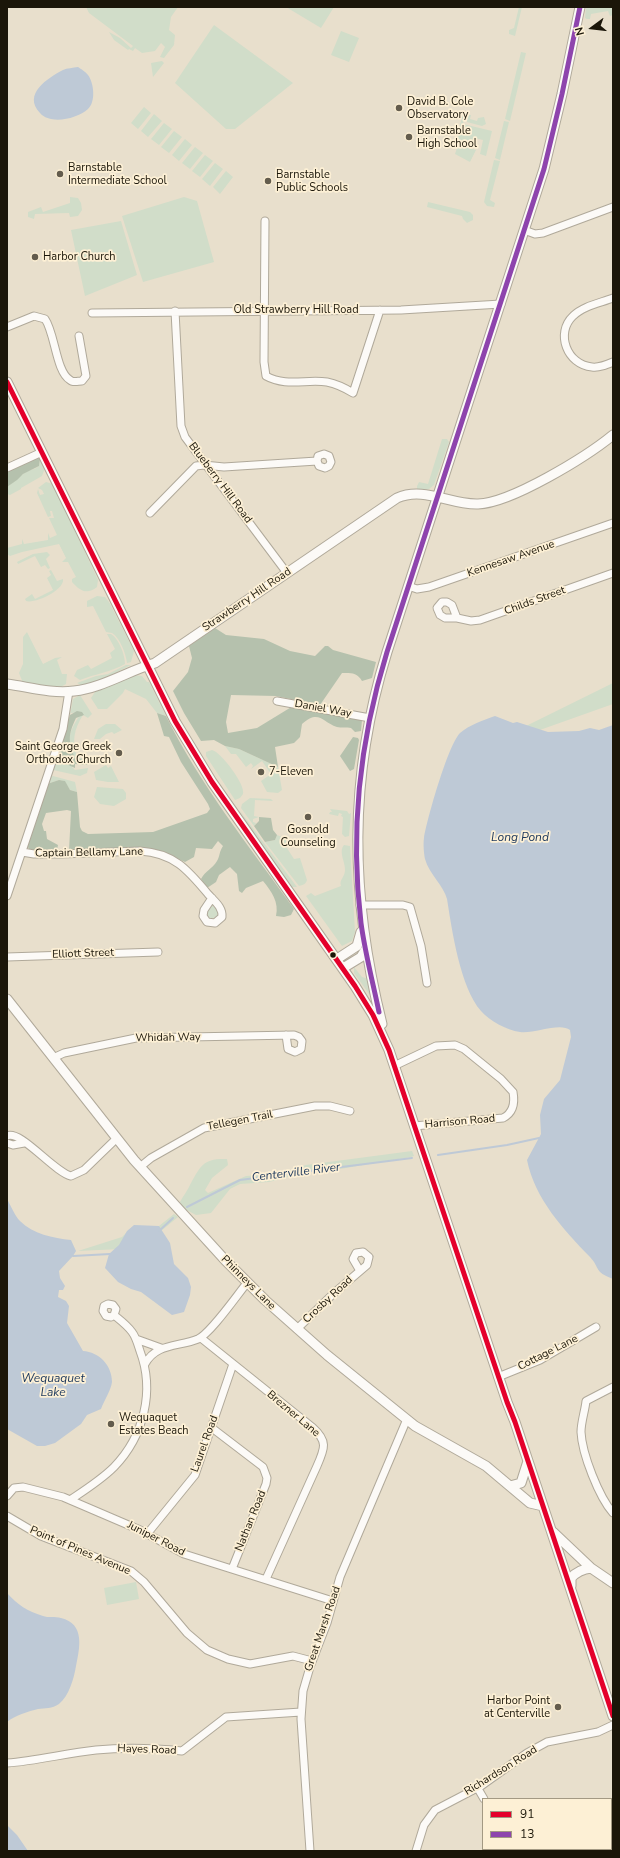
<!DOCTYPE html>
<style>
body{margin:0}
#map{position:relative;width:620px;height:1858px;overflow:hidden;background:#e8dfcc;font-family:"Nunito Sans",sans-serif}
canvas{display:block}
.frame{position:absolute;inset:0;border:8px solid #1b1609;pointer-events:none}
.legend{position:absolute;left:482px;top:1798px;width:130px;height:52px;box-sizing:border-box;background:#fdf0d5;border:1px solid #a39983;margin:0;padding:5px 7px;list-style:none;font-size:12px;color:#1b1609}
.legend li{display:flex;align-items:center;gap:8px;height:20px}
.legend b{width:20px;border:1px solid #a39983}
.north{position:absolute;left:572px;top:8px;width:40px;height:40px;-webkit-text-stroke:3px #fdf0d5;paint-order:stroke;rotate:255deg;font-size:11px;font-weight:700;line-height:16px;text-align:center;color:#1b1609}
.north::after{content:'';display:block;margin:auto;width:14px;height:18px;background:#1b1609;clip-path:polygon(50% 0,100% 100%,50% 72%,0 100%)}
</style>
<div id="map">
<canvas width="620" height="1858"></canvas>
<div class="frame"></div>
<ul class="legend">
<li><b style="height:5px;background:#e4002b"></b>91</li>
<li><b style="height:5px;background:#8e44ad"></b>13</li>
</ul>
<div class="north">N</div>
</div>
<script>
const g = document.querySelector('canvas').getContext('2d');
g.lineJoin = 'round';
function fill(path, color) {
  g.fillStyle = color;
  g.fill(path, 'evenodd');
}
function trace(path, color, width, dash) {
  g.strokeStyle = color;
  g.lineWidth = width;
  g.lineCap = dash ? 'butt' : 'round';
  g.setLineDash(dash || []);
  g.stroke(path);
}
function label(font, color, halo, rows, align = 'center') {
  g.font = font + ' "Nunito Sans",sans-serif';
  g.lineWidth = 3.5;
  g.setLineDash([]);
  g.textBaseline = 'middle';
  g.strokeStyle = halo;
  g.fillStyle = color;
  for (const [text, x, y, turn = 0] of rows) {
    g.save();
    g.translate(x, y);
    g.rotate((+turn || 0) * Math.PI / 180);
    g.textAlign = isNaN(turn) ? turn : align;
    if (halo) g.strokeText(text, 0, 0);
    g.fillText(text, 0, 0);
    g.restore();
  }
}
const green = new Path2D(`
 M 86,7 L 178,7 L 171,17 L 169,30 L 175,35 L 174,45 L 164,58 L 160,57 L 165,47 L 161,43 L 155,51 L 142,53 L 135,48 L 133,51 L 129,49 L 128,50 L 114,40 L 109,32 L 120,38 L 131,48 L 133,46 L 89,13 Z
 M 286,7 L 334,7 L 321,28 Z
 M 519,7 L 522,7 L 515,36 L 509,34 L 509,30 L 514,28 Z
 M 586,7 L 613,7 L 613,15 L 610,16 L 608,11 L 591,14 L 590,19 L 587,19 L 585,18 Z
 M 214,25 L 293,83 L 235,129 L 226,129 L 175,83 Z
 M 341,31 L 359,38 L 349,62 L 331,55 Z
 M 521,52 L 526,53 L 510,121 L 505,119 Z
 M 162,61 L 164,63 L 153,77 L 151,63 Z
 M 144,107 L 151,113 L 138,129 L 131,123 Z
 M 463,113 L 465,114 L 463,124 L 492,131 L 486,156 L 480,154 L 483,140 L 474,138 L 472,146 L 456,142 Z
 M 154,114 L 162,121 L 148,137 L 141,131 Z
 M 468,115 L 471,115 L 470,119 L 477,121 L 478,118 L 484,117 L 486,124 L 482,126 L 467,122 Z
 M 504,121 L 509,122 L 500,160 L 495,158 Z
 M 164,123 L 172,129 L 159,145 L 151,139 Z
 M 174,131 L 182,137 L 169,153 L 161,147 Z
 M 185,139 L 192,145 L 179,161 L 172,155 Z
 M 458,145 L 476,150 L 470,162 L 455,154 Z
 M 195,147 L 203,153 L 190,169 L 182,163 Z
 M 205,155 L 213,161 L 200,177 L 192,171 Z
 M 494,160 L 500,161 L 490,200 L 495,203 L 494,207 L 487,206 L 484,202 Z
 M 215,163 L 223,169 L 210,186 L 202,179 Z
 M 226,171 L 233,177 L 220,194 L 213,187 Z
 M 70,197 L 78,198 L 81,203 L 82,210 L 78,216 L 70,217 L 69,213 L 35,214 L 34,219 L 28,217 L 28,212 L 41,207 L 43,212 L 70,203 Z
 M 184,197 L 197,201 L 214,262 L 143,282 L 122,216 Z
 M 428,202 L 470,212 L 473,215 L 473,220 L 467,223 L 463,219 L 462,216 L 427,207 Z
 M 121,221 L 137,275 L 85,296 L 71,230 Z
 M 442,439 L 447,439 L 449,442 L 434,485 L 429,489 L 417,490 L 417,486 L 419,482 L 428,484 Z
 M 40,459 L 45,468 L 42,476 L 21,488 L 21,489 L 10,495 L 7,494 L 7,487 C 13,483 17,478 23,474 C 28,470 34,470 39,466 Z
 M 46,482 L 53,484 L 98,580 L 97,587 C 87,595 80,591 72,582 L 72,579 L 76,577 L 68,562 L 62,562 L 66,558 L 59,544 L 22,552 L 10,556 L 7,554 L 7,548 L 22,544 L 22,539 L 24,544 L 48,540 L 48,533 L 50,538 L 57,535 L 49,518 L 54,518 L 52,511 L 50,511 L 51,516 L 48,517 L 37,493 L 38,489 L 40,495 L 44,494 L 42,490 L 38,488 Z
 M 47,552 L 50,555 L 46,559 L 50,568 L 48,569 L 45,565 L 41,567 L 35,556 L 18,564 L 17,562 L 33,554 Z
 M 51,570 L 57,581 L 63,579 C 65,590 35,604 26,601 L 25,599 L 32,594 L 35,599 L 53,590 L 47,578 L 51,575 L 49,571 Z
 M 97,596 L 105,597 L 109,602 L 134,651 L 131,662 L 127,663 C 126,654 120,638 112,633 L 106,632 L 93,606 L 87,607 L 87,601 Z
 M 27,632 L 43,664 L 55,658 L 62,657 L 57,660 L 62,674 L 67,674 L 66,684 L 59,688 L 23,683 L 19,673 L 23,664 L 23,637 Z
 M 107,634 L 111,634 C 119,639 125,655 125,664 C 111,672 95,674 80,680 L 74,676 L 77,670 L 88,665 L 91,669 L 112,658 L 110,653 L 115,649 Z
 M 126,665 L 131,665 L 95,683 L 83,686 L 77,683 L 96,676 L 108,674 Z
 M 134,675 L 142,676 L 147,682 L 149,682 L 166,716 L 157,713 L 146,699 L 125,689 L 123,693 L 107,709 L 98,709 L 91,698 L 97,689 Z
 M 613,683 L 613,704 L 537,731 L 526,726 Z
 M 80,695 L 92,714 L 88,718 L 83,715 C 74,729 71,743 78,759 L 76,759 C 62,744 72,726 82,712 L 71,713 L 70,715 L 73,699 Z
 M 106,724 L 115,724 L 122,730 L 114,734 L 112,732 L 106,734 L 100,739 L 94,739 L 98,729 Z
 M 225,746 L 239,749 L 278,767 L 282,790 L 278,793 L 267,792 L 261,781 L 271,774 L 262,761 L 251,769 L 253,766 L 251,763 L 246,767 L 236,754 L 231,754 Z
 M 212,750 C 221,752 246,785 243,794 L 240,798 L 235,800 L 206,756 L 206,752 Z
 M 61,762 L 68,763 L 75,770 L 88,768 L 87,773 L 80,776 L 53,770 L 53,765 Z
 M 106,765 L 108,768 L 111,766 L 119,782 L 108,782 L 96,780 L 94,772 Z
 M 53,776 L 75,782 L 77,792 L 70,790 L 64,781 L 59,780 L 47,784 L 50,777 Z
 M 97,787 L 123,789 L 126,793 L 126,799 L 114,806 L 100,804 L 94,797 Z
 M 250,798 L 271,799 L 273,801 L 255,800 L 254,816 L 259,817 L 253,819 L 253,822 L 256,823 L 254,826 L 241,808 L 242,804 Z
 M 330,809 L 347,811 L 349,814 L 351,813 L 349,836 L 345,837 L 342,834 L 343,817 L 341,816 L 342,814 L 339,813 L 338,816 L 329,814 L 330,812 L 332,812 Z
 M 240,811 L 297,887 L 292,887 L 244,819 Z
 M 277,835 L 287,839 L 285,845 L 294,859 L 300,858 L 307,880 C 306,884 303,885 299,886 L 265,842 L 275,840 Z
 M 344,845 L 350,846 L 355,932 L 352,941 L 342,946 L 306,896 L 311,893 L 315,896 L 341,886 C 339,880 344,878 345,871 C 346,863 338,852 344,845 Z
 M 211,905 L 216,908 L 218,913 L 217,917 L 209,919 L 206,916 Z
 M 354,967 L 362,977 L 369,979 L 372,998 L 354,973 Z
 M 412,1151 L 414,1156 L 411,1157 L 340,1169 L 311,1171 L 269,1182 L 240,1184 L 230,1189 L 211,1213 L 196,1215 L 181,1207 L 180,1202 C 183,1196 188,1190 191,1183 C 201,1165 204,1158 227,1159 L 228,1165 L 212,1178 L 205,1190 L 208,1193 L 246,1176 L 277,1174 L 306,1165 Z
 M 174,1214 L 178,1217 L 161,1231 L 121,1249 L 78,1251 L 122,1237 L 128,1231 L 139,1227 L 159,1226 Z
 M 136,1582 L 139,1599 L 107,1605 L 104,1588 Z`);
const forest = new Path2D(`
 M 37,457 L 40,459 L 39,466 L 23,474 L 17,480 L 7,487 L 7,470 Z
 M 215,628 L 226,635 L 264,639 L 290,651 L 315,656 L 325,646 L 328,646 L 333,650 L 376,662 L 372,678 L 362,681 C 357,672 350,673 342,673 L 320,705 L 276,696 L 231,695 L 226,722 L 228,733 L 257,728 L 293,706 L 362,720 L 361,731 L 355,732 L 351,728 C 347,727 341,728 337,727 C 322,722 319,709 302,724 L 300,737 L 294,743 L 275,747 L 278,767 L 239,749 L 225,746 L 214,740 L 201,741 L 184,713 L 173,691 L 188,672 L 192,658 L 189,646 Z
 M 77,711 L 82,712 L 84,715 L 76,718 C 68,735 68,741 75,758 L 85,759 L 88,765 L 75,764 L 75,768 C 66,764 63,762 53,765 L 70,715 Z
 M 157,713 L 166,716 C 200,785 250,847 294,909 L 291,915 L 284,917 L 276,916 C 279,902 272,892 263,881 L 246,888 L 242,893 L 239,891 L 237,874 L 230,867 L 219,875 L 216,882 L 207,888 L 201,879 C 205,871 213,868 217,861 C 220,856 219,852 223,846 L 218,841 L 212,849 L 196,848 L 194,857 L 185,862 L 168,854 L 69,851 L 71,811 L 67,810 L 46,813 L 42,824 L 44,831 L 46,831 L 47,839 L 58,845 L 57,850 L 30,851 L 27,845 L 47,784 L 59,780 L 65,781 L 70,790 L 77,792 L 80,827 L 82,831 L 88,834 L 153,832 L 207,813 L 210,809 L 208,804 L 181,762 L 169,737 L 164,736 Z
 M 353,737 L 358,738 L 359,740 L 354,769 L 350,771 L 340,756 Z
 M 259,817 L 271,818 L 273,830 L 277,835 L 275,840 L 265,842 L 254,826 L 259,821 Z`);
const water = new Path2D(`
 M 78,67 C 81,69 86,72 88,75 C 94,83 96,102 88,109 C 77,119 50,125 40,113 C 22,94 48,78 63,70 C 67,68 73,68 78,67 Z
 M 495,716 L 513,723 L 517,722 L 548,732 L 579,731 L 590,728 L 599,730 L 613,725 L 613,1279 C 593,1271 601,1269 590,1257 C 563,1229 535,1199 527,1160 L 541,1134 L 540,1115 L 544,1099 L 560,1080 L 571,1037 L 570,1030 C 560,1022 534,1034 520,1032 C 506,1030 490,1021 481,1011 C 460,987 452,930 447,899 C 444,886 429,874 425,859 C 424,854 423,844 424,838 C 427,819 448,745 460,733 C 469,725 484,720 495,716 Z
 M 7,1199 C 11,1206 15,1216 20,1221 C 33,1234 53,1238 71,1240 L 76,1251 L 73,1256 L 59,1271 L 60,1278 L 65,1286 L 63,1290 L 59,1290 L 58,1297 L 66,1301 L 69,1306 L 67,1323 L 83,1351 C 99,1352 112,1365 112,1382 C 111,1390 104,1401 101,1409 L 87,1415 L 81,1424 L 55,1443 L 45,1446 L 37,1446 L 7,1429 Z
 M 134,1225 L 159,1226 L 170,1243 L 174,1264 L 188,1278 L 191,1287 L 190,1295 L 184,1312 L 172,1315 L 141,1292 L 131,1289 L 118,1282 L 105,1268 L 109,1254 L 119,1245 L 127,1231 Z
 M 7,1593 C 18,1605 27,1611 43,1616 C 48,1618 55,1616 61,1618 C 85,1624 80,1647 76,1666 C 74,1678 69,1696 59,1704 C 52,1709 45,1708 38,1709 C 29,1711 14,1716 7,1722 Z
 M 7,1825 L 17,1835 L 28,1851 L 7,1851 Z`);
const stream = new Path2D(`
 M 438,1155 L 507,1145 L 539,1138
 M 187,1207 L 240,1180 L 412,1158
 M 159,1231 L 173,1218
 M 73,1256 L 110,1254`);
const minor = new Path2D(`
 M 265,221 L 264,362 L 266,376 C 286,387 306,379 327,382 C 337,384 345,388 353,393 L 380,310
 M 524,230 L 535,234 L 543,233 L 613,207
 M 613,298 C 600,303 583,306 573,316 C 555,333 567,365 592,367 C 599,368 606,365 613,362
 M 175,311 L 181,426 L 185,437 L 287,573
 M 92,313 L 401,310 L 501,304
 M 7,327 L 34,316 L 45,319 C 55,333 56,372 70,380 C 73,383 78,381 82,381 L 86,376 L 79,336
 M 7,468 L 42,452
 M 150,513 L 196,466 L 204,465 L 224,467 L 317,461 L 319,466 L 325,468 L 329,466 L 331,462 L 329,456 L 324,454 L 318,456 L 317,461
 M 408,586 L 417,589 L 429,587 L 613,523
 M 442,602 L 447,602 L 452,605 L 457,618 L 445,618 L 440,615 L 437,608 Z
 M 457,618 L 471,621 L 480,620 L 613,573
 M 277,701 L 370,718
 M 22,852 L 34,854 L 61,854 L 140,851 C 174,853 188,870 208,894 C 214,901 223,907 222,917 L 215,923 L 207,922 L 203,916 L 204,910 L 212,898
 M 7,896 L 63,729 L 69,691
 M 360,905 L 403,905 L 410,907 L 421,946 L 427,983
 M 7,957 L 158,952
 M 53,1058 L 64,1053 L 136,1038 L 294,1035 L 299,1037 L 302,1041 L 301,1049 L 295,1052 L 288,1049 L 286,1035
 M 394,1066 L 436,1046 L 455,1045 L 464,1049 L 501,1079 L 513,1092 C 515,1103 513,1113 503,1118 L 414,1126
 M 7,1136 C 20,1129 54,1172 71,1176 L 84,1170 L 116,1139
 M 7,1143 L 13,1145 L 24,1143
 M 140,1167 L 151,1158 L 204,1128 L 315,1106 L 330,1106 L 350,1111
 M 297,1329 L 333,1294 L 367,1265 L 369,1257 L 363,1252 L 356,1253 L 353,1259 L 360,1271
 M 201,1338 L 312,1427 C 328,1441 325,1448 317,1466 L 266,1579
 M 136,1339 L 161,1348
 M 145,1364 C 156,1343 179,1347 198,1339 C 211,1333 237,1295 247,1283
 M 498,1377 L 540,1360 L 596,1327
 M 613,1387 L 586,1401 C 585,1411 581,1422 581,1432 C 582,1454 599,1497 613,1513
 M 212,1428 L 263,1467 L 267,1478 L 266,1484 L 232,1569
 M 7,1496 L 14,1488 L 23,1487 L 63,1497 L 140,1530 L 184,1554 L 333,1601
 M 70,1500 C 85,1490 101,1480 114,1467 C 144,1436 155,1391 140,1351 C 138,1345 136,1337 132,1332 C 127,1325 120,1320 114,1315 L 116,1309 L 113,1305 L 108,1304 L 104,1306 L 103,1311 L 106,1316 L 111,1317 L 114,1315
 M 7,1516 L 41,1536 L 131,1571 L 144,1582 L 187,1633 L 207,1650 L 228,1659 L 250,1664 L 293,1656 L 312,1661
 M 147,1534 L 195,1475 L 233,1364
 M 7,1763 C 37,1761 66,1753 96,1750 C 125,1747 154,1748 182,1751 L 226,1717 L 301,1712
 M 477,1787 L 484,1799
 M 310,1851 L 301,1719 L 303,1691 L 310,1667 L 327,1623 L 340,1577 L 407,1419
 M 416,1851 L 424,1825 L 435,1810 L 481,1786 L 527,1753 L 547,1742 L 598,1732 L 613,1725`);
const major = new Path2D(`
 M 7,382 L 175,721 L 212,782 L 355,986 L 373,1015 L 389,1050 L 507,1402 L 515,1422 L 613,1716
 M 7,684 C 29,687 52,694 74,691 C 102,688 128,671 155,663 L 397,498 C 424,486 450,505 478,504 C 511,503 586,457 613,435
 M 337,959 L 357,946 L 361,932
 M 343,968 L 361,957 L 366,949
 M 7,999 L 134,1160 L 225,1260 L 265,1300 L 327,1355 L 415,1426 L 486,1466 L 530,1503 L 543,1506
 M 382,1024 C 350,896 348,778 387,652 L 544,169 L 562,94 L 580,7
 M 510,1486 L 521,1483 L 528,1461
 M 553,1532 L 591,1568 L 613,1583
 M 571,1586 L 571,1578 C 577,1571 583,1569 591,1568`);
const bus1 = new Path2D(`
 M 7,382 L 175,721 L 212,782 L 355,986 L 373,1015 L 389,1050 L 507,1402 L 515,1422 L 613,1716`);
const bus2 = new Path2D(`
 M 379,1012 C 373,983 365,953 361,923 C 350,832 360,739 387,652 L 544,169 L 562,94 L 580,7`);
const markers = [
 [399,108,4,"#635c4d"],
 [409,137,4,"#635c4d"],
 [60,174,4,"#635c4d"],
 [268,181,4,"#635c4d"],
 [35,257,4,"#635c4d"],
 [119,753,4,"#635c4d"],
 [261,772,4,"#635c4d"],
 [308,817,4,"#635c4d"],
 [333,955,3.5,"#1b1609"],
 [111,1424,4,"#635c4d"],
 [558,1707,4,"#635c4d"]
];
const poiNames = [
 ["David B. Cole",407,102],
 ["Observatory",407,115],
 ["Barnstable",417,131],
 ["High School",417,144],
 ["Barnstable",68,168],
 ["Intermediate School",68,181],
 ["Barnstable",276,175],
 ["Public Schools",276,188],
 ["Harbor Church",43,257],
 ["Saint George Greek",111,747,"right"],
 ["Orthodox Church",111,760,"right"],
 ["7-Eleven",269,772],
 ["Gosnold",308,830,"center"],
 ["Counseling",308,843,"center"],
 ["Wequaquet",119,1418],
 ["Estates Beach",119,1431],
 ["Harbor Point",550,1701,"right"],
 ["at Centerville",550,1714,"right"]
];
const streetNames = [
 ["Old Strawberry Hill Road",296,310],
 ["Blueberry Hill Road",220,483,53],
 ["Kennesaw Avenue",511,559,-19],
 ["Strawberry Hill Road",247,600,-34],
 ["Childs Street",535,601,-20],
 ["Daniel Way",323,709,10],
 ["Captain Bellamy Lane",89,853,-1],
 ["Elliott Street",83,954,-2],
 ["Whidah Way",168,1038,-1],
 ["Tellegen Trail",240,1121,-11],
 ["Harrison Road",460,1122,-5],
 ["Phinneys Lane",248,1283,45],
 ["Crosby Road",328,1300,-43],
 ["Cottage Lane",548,1353,-27],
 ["Brezner Lane",293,1414,40],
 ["Laurel Road",205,1444,-70],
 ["Nathan Road",251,1521,-68],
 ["Juniper Road",156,1539,27],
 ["Point of Pines Avenue",80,1551,23],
 ["Great Marsh Road",323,1629,-71],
 ["Hayes Road",147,1750,2],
 ["Richardson Road",501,1771,-32]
];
const waterNames = [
 ["Long Pond",520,838],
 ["Centerville River",296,1173,-7],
 ["Wequaquet",53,1379],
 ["Lake",53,1393]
];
fill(green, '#d1ddc9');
fill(forest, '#b5c1ad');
fill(water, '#bec9d6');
trace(stream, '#bec9d6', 2);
trace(minor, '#b0a99a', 9);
trace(major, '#b0a99a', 11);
trace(minor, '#fcfaf7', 7);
trace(major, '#fcfaf7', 9);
trace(bus1, '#e4002b', 5);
trace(bus2, '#8e44ad', 5);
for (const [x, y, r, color] of markers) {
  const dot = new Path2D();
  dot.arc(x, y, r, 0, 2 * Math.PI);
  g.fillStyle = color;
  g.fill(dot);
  trace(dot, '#fdf0d5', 1.5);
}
label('11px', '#1b1609', '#fdf0d5', poiNames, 'left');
label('11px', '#1b1609', '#fdf0d5', streetNames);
label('italic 12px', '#1b375c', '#fdf0d5', waterNames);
</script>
